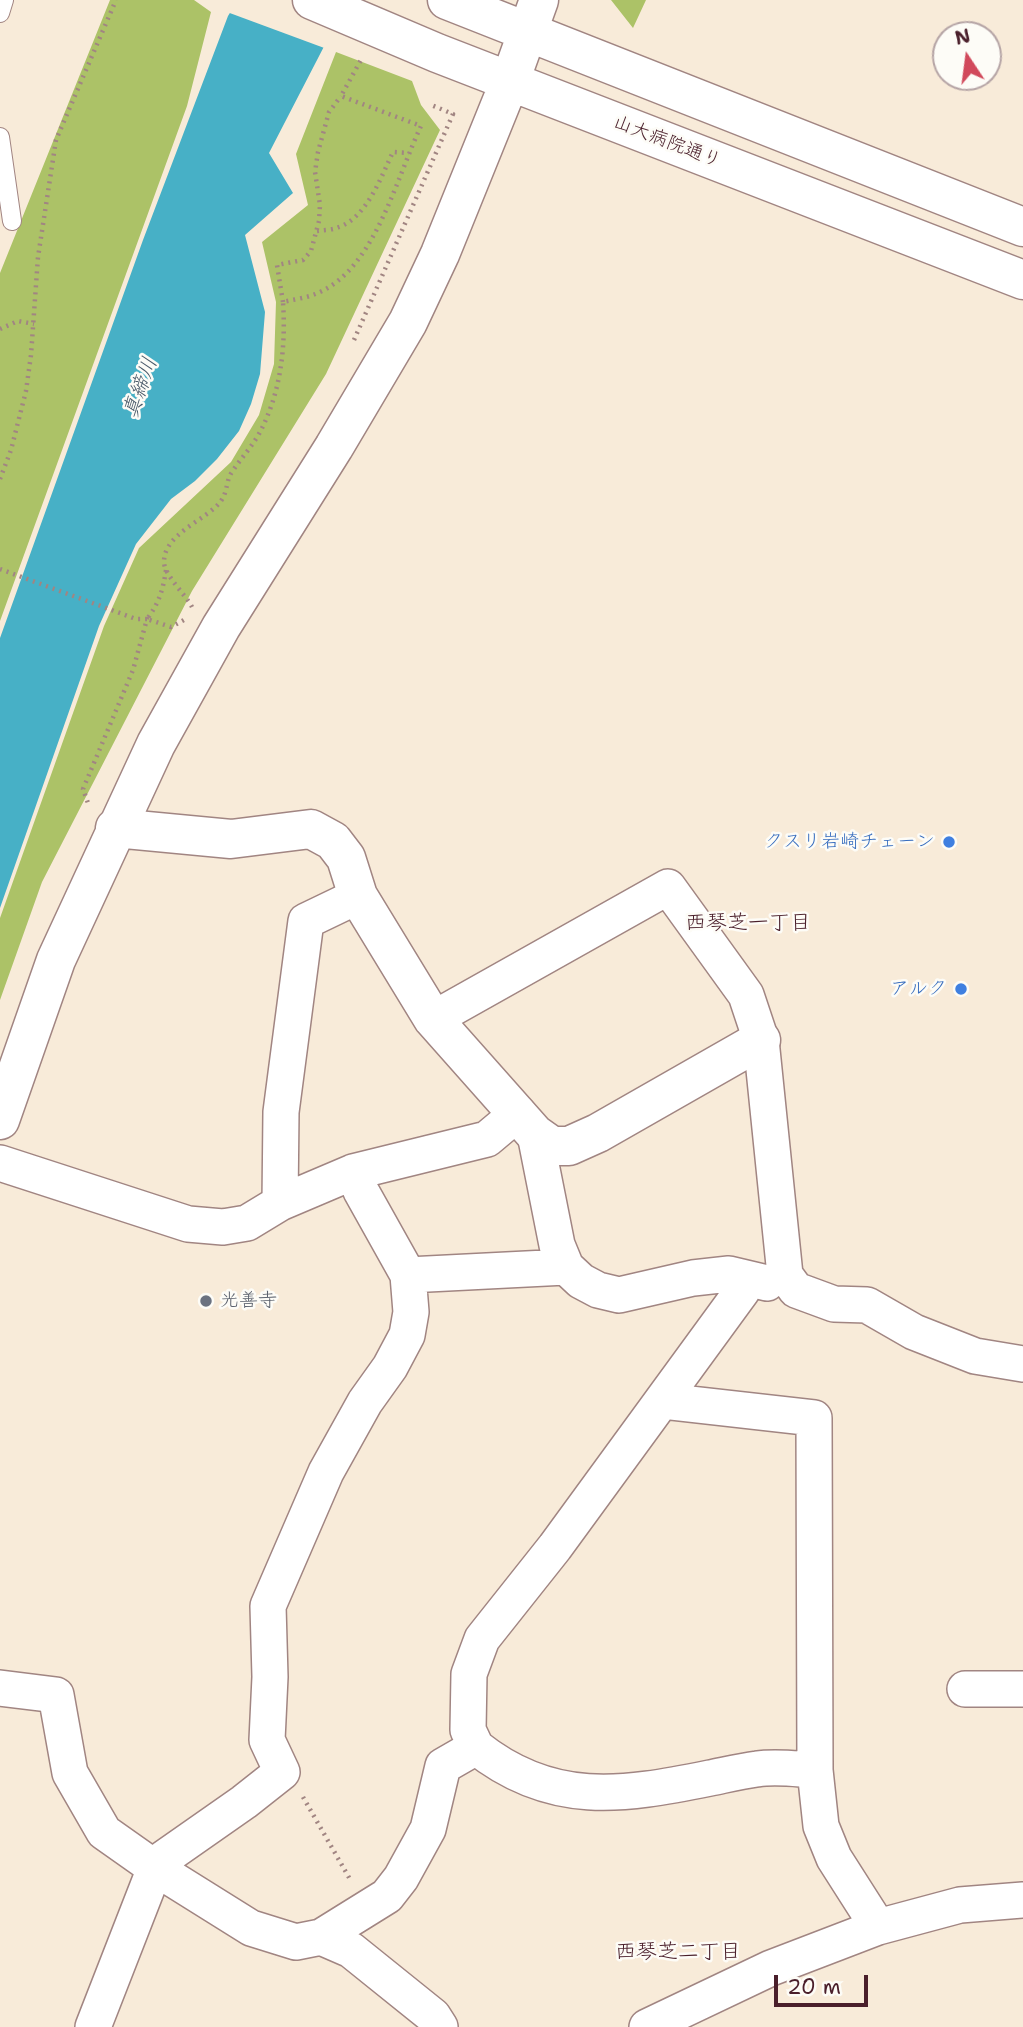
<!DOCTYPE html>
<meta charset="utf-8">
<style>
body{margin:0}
#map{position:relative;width:1023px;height:2027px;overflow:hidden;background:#f8ebd9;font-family:"Shantell Sans",sans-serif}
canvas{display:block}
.north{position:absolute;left:932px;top:21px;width:70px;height:70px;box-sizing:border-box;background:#fdfcf7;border:2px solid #b5a4a5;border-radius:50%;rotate:347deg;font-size:19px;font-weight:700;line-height:28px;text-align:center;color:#4a1f2b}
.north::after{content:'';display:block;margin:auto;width:24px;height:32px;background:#d1495b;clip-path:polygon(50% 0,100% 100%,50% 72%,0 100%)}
.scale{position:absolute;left:774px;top:1975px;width:94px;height:32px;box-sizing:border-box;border:4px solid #4a1f2b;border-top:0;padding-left:9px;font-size:21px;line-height:24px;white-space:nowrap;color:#4a1f2b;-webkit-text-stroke:5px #fdfcf7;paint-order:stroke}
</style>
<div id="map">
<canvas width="1023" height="2027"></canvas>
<div class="north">N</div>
<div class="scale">20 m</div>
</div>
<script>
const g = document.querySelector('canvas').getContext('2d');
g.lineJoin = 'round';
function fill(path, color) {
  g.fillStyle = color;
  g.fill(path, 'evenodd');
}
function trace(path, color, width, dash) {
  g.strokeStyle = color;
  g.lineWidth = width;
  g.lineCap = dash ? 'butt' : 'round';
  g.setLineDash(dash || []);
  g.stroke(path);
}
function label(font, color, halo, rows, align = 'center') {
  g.font = font + ' "Shantell Sans","Klee One",sans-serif';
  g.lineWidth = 5;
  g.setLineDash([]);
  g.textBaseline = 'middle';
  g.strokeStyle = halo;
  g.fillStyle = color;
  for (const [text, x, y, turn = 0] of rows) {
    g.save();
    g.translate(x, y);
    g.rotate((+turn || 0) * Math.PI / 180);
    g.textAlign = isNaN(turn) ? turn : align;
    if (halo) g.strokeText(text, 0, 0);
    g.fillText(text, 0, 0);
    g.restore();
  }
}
const green = new Path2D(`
 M 110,0 L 194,0 L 211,12 L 187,106 L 0,621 L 0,273 Z
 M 611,0 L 646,0 L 633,28 Z
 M 336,52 L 412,81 L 421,105 L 440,130 L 326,374 L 192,591 L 42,882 L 0,1000 L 0,918 L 104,626 L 139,548 L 231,462 L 259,415 L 274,364 L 276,302 L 262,242 L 308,205 L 296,154 Z`);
const water = new Path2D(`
 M 238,0 L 348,0 L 269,153 L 293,193 L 245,235 L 265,312 L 260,374 L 251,404 L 239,431 L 217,459 L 195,481 L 171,499 L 136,544 L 99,626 L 0,908 L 0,638 L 143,240 L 228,16 Z`);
const pier = new Path2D(`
 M 234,0 L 352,0 L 327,49 L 227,12 Z`);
const path = new Path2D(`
 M 317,231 C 324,230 333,230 339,227 C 367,217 381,177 393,152 L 409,153
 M 283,302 L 277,265 L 303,260 L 311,251 L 319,221 L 320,205 L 315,172 L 318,152 L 329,112 L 341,96
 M 0,329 L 18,321 L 34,324
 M 354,340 L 453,114 L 429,104
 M 0,479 L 11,450 L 26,391 L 31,355 L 38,257 L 56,140 L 116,0
 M 0,569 L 136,619 L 147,619 L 133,670 L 83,789 L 89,806
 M 166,570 C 163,590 159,603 147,619 L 171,627 L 184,620
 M 192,607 C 186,595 164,575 164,562 C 164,533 207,520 221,501 C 228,491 226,480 232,472 C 241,458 252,447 260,432 C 281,392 286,346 283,302 C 295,299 308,298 320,292 C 375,267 396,179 421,126 L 341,96 L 362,58
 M 303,1797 L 351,1881`);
const service = new Path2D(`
 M 0,13 L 4,0
 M 0,137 L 12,221`);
const minor = new Path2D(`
 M 433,1019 L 668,887 L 746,995 L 761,1040 L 785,1275 L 796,1290 L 834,1304 L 867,1305 L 914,1332 L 975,1356 L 1023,1364
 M 535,1134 L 557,1245 L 566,1267 L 581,1281 L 598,1290 L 619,1295 L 693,1278 L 729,1274 L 767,1283
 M 0,1163 L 188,1224 L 223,1227 L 247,1223 L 280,1203 L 353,1172 L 487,1139 L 518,1113
 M 280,1203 L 281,1112 L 306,921 L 358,896
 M 408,1275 L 566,1267
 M 663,1401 L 814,1418 L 815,1770 L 821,1826 L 834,1858 L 878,1927
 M 0,1688 L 56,1695 L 70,1773 L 104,1832 L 155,1868 L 251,1928 L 296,1942 L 321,1937 L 387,1896 L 401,1878 L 428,1829 L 443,1766 L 476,1747 L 468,1730 L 469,1674 L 482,1639 L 555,1547 L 742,1291 L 746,1280
 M 965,1689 L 1023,1689
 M 476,1747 C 551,1807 622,1796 710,1778 C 725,1775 741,1771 757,1769 C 776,1766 796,1769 815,1770
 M 321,1937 L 351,1950 L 433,2016 L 440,2027
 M 93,2027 L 155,1868 L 164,1858 L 244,1802 L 282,1772 L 267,1740 L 270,1677 L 268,1606 L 326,1472 L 365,1402 L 390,1367 L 407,1335 L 411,1312 L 408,1275 L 361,1191 L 353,1172
 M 647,2027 L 771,1968 L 878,1927 L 960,1905 L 1023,1900`);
const tertiary = new Path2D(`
 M 312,0 L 437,53 L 1023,280
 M 447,0 L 1023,227
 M 115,828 L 231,839 L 311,829 L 333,841 L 346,858 L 358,896 L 433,1019 L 535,1134 L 552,1146 L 569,1146 L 598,1133 L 761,1040
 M 0,1120 L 56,960 L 156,744 L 221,627 L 334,447 L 408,322 L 440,254 L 510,81 L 539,0`);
const markers = [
 [949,842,7,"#3f7fe0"],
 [961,989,7,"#3f7fe0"],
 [206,1301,7,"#6b7280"]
];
const streetNames = [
 ["山大病院通り",667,142,21]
];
const shopNames = [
 ["クスリ岩崎チェーン",935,842],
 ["アルク",947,989]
];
const worshipNames = [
 ["光善寺",220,1301]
];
const waterNames = [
 ["真締川",141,388,-70]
];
const neighbourhoodNames = [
 ["西琴芝一丁目",748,924],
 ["西琴芝二丁目",678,1953]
];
fill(green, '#acc267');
fill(water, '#47b0c6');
fill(pier, '#f8ebd9');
trace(service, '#a18582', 20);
trace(minor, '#a18582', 38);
trace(tertiary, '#a18582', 41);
trace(path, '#a18582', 4.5, [2, 5]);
trace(service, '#fff', 18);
trace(minor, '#fff', 35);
trace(tertiary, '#fff', 38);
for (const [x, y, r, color] of markers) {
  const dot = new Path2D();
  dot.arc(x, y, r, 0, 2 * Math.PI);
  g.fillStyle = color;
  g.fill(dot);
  trace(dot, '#fdfcf7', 2.5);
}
label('19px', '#4a1f2b', '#fdfcf7', streetNames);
label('19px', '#366cbe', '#fdfcf7', shopNames, 'right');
label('19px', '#5b616d', '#fdfcf7', worshipNames, 'left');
label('italic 21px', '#495969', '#fdfcf7', waterNames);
label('21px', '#4a1f2b', '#fdfcf7', neighbourhoodNames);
</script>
